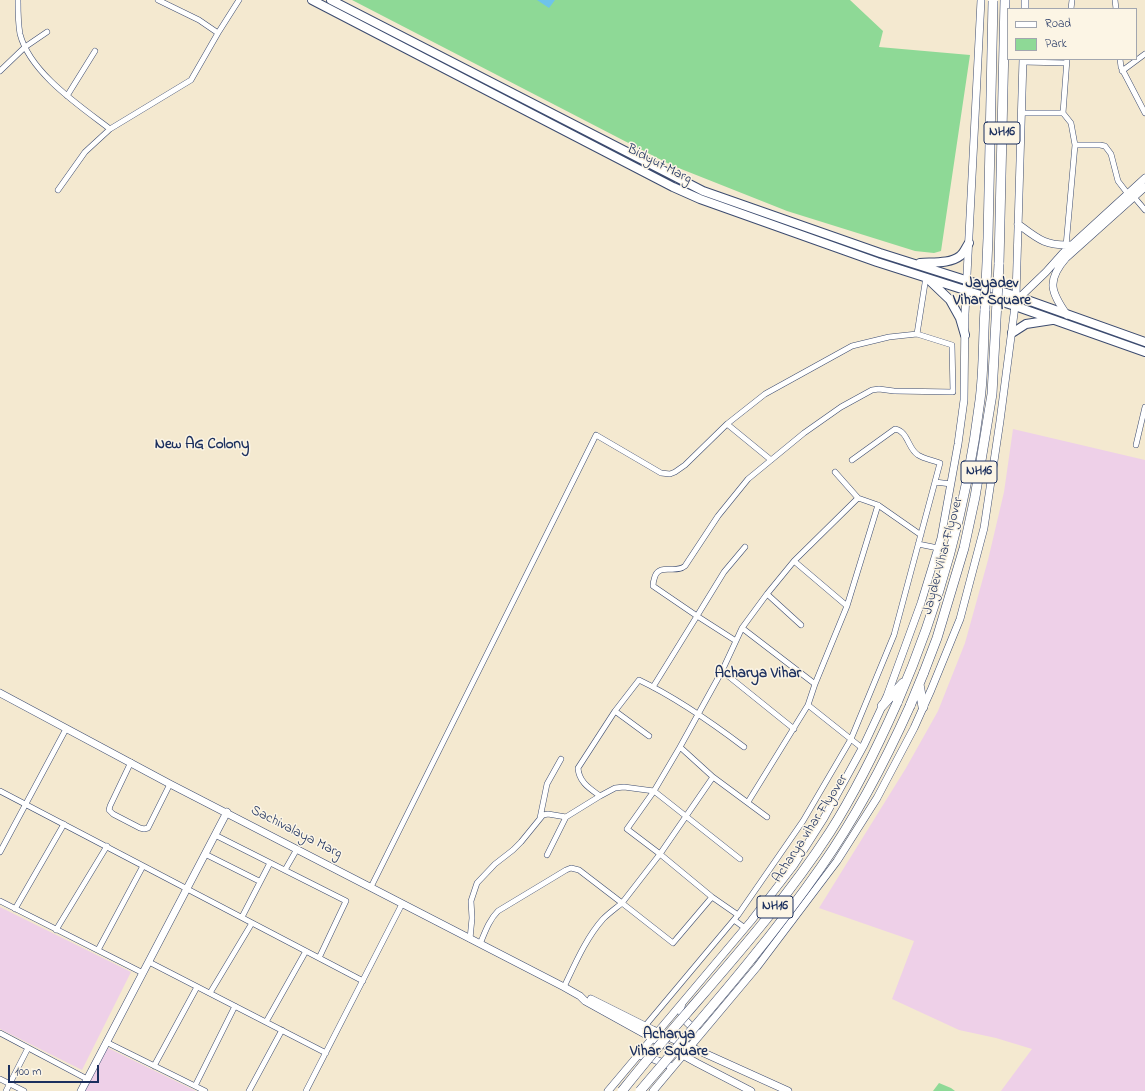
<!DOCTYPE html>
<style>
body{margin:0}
#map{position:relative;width:1145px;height:1091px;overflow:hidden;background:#f4e9d0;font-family:"Indie Flower",sans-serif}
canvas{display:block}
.legend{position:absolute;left:1007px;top:8px;width:130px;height:52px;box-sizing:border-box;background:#fcf5e5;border:1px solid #a2a6af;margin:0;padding:5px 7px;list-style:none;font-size:12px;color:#1b2f5e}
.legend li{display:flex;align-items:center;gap:8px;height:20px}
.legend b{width:20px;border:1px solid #a2a6af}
.scale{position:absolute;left:8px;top:1065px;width:91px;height:18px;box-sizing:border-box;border:2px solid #1b2f5e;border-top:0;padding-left:5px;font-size:12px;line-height:14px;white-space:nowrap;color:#1b2f5e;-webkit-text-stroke:3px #fcf5e5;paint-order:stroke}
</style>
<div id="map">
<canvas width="1145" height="1091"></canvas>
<ul class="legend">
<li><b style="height:5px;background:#fff"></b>Road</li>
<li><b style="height:11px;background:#8ed996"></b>Park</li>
</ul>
<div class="scale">100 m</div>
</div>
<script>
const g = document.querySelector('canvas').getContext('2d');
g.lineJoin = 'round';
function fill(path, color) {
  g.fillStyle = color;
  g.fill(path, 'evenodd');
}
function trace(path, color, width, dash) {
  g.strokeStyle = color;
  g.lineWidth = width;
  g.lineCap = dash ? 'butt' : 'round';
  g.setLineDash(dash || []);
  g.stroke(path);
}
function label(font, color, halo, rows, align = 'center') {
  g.font = font + ' "Indie Flower",sans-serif';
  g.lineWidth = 3;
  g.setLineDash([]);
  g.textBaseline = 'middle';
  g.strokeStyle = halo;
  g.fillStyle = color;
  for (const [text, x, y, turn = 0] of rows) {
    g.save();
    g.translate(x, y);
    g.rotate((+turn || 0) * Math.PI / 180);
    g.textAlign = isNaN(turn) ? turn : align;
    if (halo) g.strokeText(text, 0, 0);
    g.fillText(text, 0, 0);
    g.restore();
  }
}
const built = new Path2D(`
 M 1013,429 L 1145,460 L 1145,1091 L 1001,1091 L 1032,1049 L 996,1038 L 959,1030 L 892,999 L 914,941 L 819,908 L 906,768 L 938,711 L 965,643 L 988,560 L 1004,492 Z
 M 0,907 L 131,972 L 82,1070 L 0,1029 Z
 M 106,1047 L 196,1091 L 82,1091 Z`);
const green = new Path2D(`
 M 352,0 L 850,0 L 883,31 L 879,47 L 970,55 L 941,251 L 934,253 L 915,251 L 787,211 L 671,165 Z
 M 939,1083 L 951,1088 L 955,1091 L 933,1091 Z`);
const water = new Path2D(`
 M 537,0 L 555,0 L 549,8 Z`);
const street = new Path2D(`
 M 18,0 C 18,11 18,23 20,34 C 30,73 80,106 110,129
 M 158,0 L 199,20 L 218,33
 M 1115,0 L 1116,9
 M 1071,9 L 1072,0
 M 1120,59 L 1121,67 L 1145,113
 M 1023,62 L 1066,63
 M 0,71 L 25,47 L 47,32
 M 1122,71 L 1145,54
 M 67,96 L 95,51
 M 1022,113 L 1063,113 L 1071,123 L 1075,145 L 1066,246
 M 1063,113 L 1067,59
 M 1075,145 L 1100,145 L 1105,146 L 1111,154 L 1118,181 L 1128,194
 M 58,190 L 85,152 L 110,129 L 191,80 L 218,33 L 239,0
 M 1134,197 L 1145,210
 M 917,334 L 926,277
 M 727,424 L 771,460
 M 1136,445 L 1145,407
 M 835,472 L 858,498 L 878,505 L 921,535
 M 935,482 L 951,484
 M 918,544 L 938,548
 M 794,561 L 847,606
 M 767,594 L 801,625
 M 742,628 L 815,684 L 808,705 L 862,748
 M 722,671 L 794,729
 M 815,684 L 847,606 L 878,505
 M 653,687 L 697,616 L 736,641
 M 615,711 L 649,736
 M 680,747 L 654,791 L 627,829 L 660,854 L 622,903 L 673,943 L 712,897
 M 131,762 L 110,806 L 109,810 L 113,814 L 140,828 L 144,829 L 148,828 L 170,784
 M 713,777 L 680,747 L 722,671 L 742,628 L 767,594 L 794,561 L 858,498
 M 0,791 L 363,981
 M 600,796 C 589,788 579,782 578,768 L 615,711 L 639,680 C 677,698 711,722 744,747
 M 748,802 L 808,705
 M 540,818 L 547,784 L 561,759
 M 215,835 L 346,901 L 319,958
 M 0,852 L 66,729
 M 205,854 L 259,881
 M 547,855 L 566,817 L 600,796 L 615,788 L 624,787 L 654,791 L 740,859
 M 285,870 L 297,849
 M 371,887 L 596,435 L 661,473 L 670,474 L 675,472 L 685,465 L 727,424 L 765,394 L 852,346 L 889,337 L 917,334 L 952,345 L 953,392 L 894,391 L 879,389 L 872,390 L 841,407 L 804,433 L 748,479 L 718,516 L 685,566 C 676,574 660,563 655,576 C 654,579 653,582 653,586 L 697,616 L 724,572 L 745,547
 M 0,901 L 143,973
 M 15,909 L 64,824
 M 738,915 L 712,897 L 660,854 L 713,777 L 767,817
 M 242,917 L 270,863
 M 734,920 L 745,928
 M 56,930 L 107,846
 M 470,939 L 472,918 L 471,901 L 477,883 L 495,864 L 513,850 L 521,842 L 543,815 L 548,814 L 566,817
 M 480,944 C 485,932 489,920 498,911 L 566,870 L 571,868 L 579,870 L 622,903 C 616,908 609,913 603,919 C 586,938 575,964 564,987
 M 98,950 L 143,866
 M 149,962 L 326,1053
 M 210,993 L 252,923
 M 266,1022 L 306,951
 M 645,1026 L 738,915 L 803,821 L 851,739 L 894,635 L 940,463 C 933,460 924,459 918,455 C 908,449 908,431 895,429 L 852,460
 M 0,1033 L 87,1079
 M 106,1042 L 205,1091
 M 154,1066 L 197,987
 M 0,1079 L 24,1091
 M 195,1086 L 235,1006
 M 6,1091 L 28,1048
 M 249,1091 L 282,1030
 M 306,1091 L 402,904`);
const secondary = new Path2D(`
 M 1025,9 L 1025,0
 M 1018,224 C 1038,239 1045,246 1071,245
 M 1016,296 L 1023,59
 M 1020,297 L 1046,272 L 1063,253 L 1145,178
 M 1067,315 C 1051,292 1046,281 1066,258 L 1145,187
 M 0,693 L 170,784 L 564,987 L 580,996 L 585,1001 L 697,1063 L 751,1091
 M 591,999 L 653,1030 L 788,1091
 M 682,1003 C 678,1016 687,1023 696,1030
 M 638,1055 L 646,1056 L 673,1067
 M 81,1091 L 227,812
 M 608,1091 L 751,921 L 794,865 L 824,818 L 864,745 L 887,696 L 921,603 L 941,538 L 958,444 L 964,400 L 965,314 L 981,0
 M 653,1091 L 757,967 L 837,861 L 877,798 L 914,728 L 931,690 L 960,619 L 984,528 L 1000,421 L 1015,306`);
const primary = new Path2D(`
 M 312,0 L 673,187 L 700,199 L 877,262 L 1015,306 L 1145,352
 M 331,0 L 703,191 L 880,253 L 1016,296 L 1145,342
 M 920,263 C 932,262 950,264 960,256 C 964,253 966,247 969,243
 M 928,279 L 950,300 L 960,318 L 965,335
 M 1012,333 L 1026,324 L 1052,320`);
const highway = new Path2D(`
 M 999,264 L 1005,0
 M 919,684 L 923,707
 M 897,703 C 939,607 967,505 980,400 C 984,370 983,339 985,309
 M 882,706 L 903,683
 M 910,706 L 924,672`);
const highwayBridge = new Path2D(`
 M 985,309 L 988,238 L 993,1
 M 924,672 L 937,638 L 964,548 L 975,497 L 992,394 L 999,264
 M 622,1091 C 643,1065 664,1039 686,1014 C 736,956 788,897 830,832 C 856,791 877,748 897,703
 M 640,1091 C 702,1018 766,946 821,867 C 856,817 885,762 910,706`);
const shields = [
 [1002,133,36],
 [979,472,36],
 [775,907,36]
];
const shieldNames = [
 ["NH16",1002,133],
 ["NH16",979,472],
 ["NH16",775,907]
];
const streetNames = [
 ["Bidyut Marg",659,165,27],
 ["Jaydev Vihar Flyover",944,556,-75],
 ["Acharya vihar Flyover",811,829,-57],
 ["Sachivalaya Marg",296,833,27]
];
const neighbourhoodNames = [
 ["Jayadev",992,285],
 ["Vihar Square",992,302],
 ["New AG Colony",202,446],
 ["Acharya Vihar",758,675],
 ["Acharya",669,1036],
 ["Vihar Square",669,1053]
];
fill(built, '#eed0e8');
fill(green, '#8ed996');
fill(water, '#6ec3ea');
trace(street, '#3c4b6f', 6);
trace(secondary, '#3c4b6f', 8);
trace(primary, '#3c4b6f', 10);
trace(highway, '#3c4b6f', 10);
trace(street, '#fff', 5);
trace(secondary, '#fff', 7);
trace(primary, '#fff', 8);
trace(highway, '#fff', 9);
trace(highwayBridge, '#3c4b6f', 10, []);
trace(highwayBridge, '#fff', 9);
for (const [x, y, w] of shields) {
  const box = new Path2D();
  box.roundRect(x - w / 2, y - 11, w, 22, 3);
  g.fillStyle = '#fcf5e5';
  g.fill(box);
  trace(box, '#1b2f5e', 1);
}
label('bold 13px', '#1b2f5e', null, shieldNames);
label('14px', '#1b2f5e', '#fcf5e5', streetNames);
label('bold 15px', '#1b2f5e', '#fcf5e5', neighbourhoodNames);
</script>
